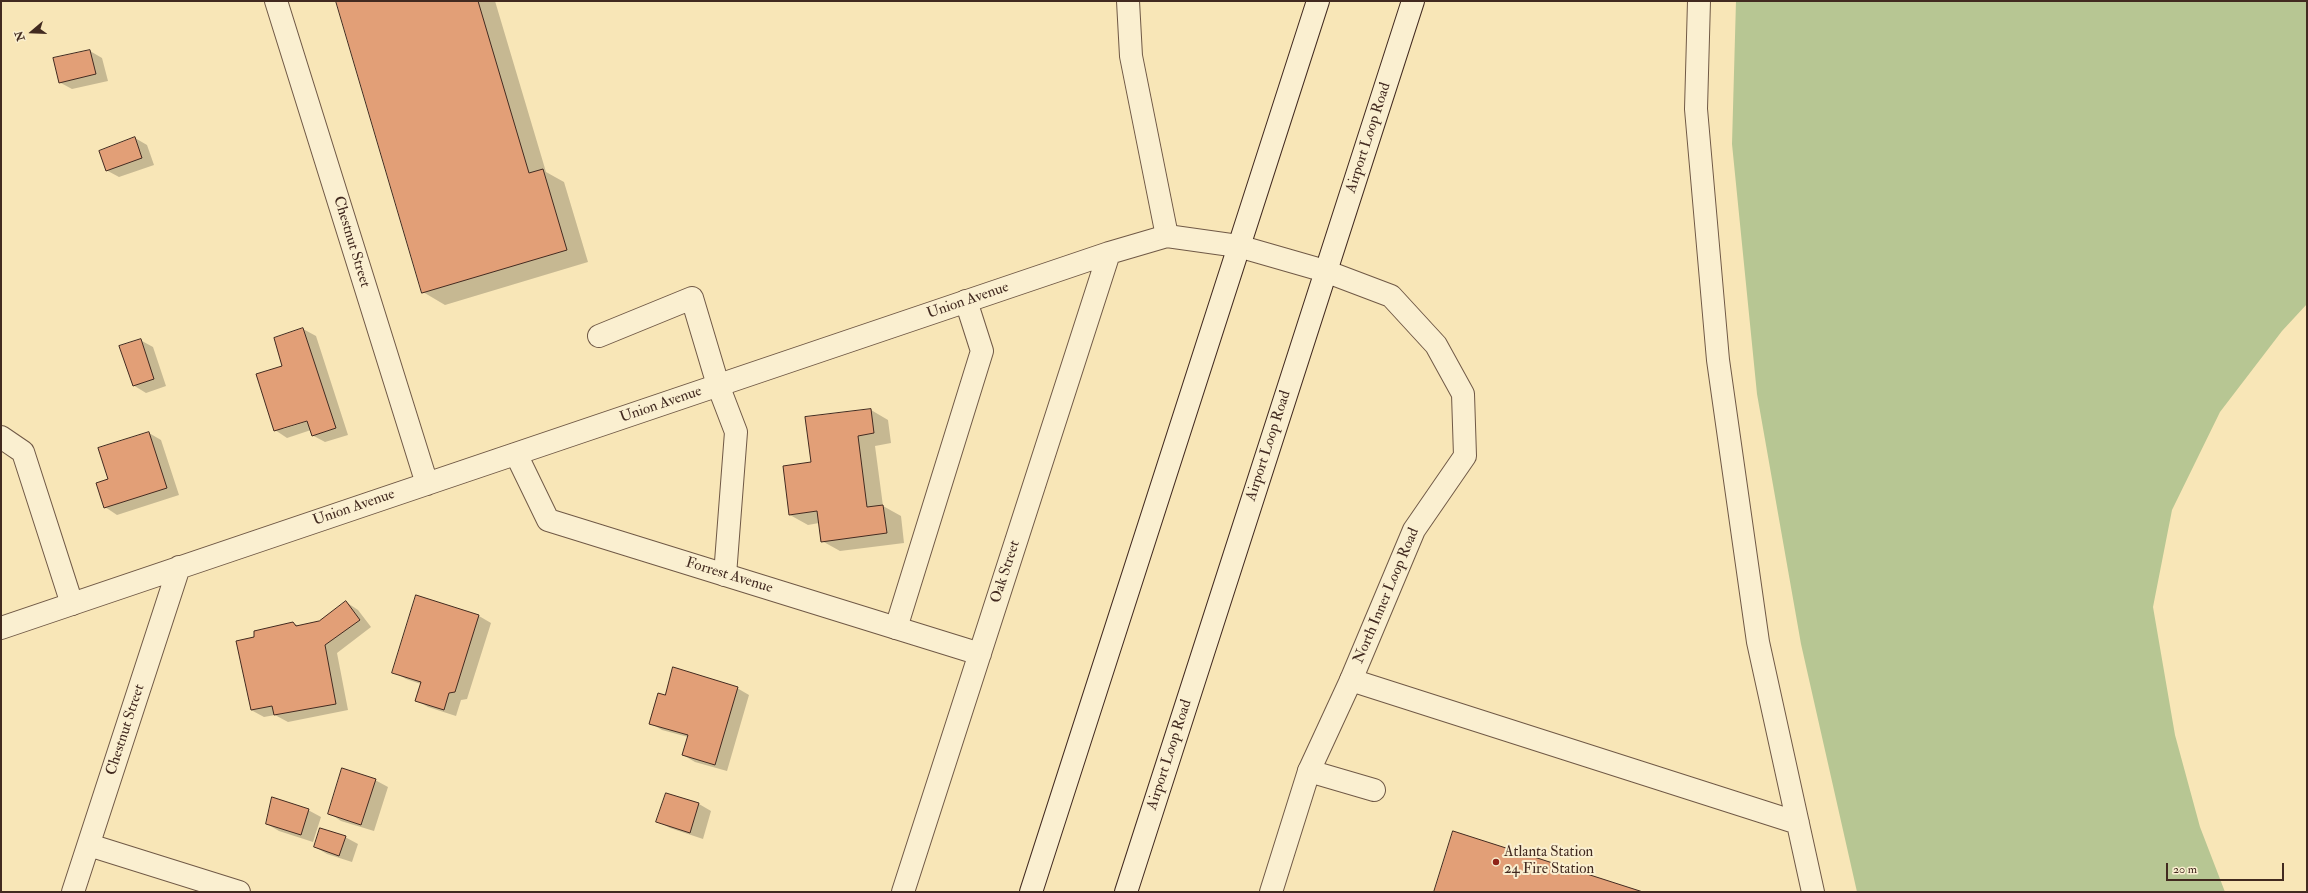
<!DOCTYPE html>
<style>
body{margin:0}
#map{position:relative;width:2308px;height:893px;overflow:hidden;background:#f8e6b7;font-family:"IM FELL Double Pica",serif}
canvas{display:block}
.frame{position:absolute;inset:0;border:2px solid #422a20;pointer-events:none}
.north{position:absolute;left:12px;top:12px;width:40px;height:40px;-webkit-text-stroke:3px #faefd0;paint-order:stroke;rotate:251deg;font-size:11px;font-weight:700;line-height:16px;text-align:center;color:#422a20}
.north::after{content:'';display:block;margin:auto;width:14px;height:18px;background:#422a20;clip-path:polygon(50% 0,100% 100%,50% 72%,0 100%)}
.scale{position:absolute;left:2166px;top:863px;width:118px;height:18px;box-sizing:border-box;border:2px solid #422a20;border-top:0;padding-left:5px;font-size:12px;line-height:14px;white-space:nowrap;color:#422a20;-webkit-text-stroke:3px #faefd0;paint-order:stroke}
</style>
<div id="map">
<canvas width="2308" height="893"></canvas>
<div class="frame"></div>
<div class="north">N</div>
<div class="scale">20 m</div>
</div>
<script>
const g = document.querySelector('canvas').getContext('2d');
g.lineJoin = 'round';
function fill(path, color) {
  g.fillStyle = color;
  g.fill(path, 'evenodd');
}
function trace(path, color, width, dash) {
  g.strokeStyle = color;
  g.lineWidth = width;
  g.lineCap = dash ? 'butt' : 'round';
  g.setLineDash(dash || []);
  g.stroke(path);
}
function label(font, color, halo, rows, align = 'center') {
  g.font = font + ' "IM FELL Double Pica",serif';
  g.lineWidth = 4;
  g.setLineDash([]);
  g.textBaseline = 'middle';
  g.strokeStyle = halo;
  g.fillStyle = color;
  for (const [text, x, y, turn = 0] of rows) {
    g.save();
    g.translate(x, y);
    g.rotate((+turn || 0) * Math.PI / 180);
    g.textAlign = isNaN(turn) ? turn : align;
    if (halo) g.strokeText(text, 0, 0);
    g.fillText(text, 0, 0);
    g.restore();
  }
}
const green = new Path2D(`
 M 1736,1 L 2307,1 L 2307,304 L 2282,331 L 2220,412 L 2172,510 L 2153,607 L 2175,735 L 2200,827 L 2225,892 L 1857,892 L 1801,644 L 1757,394 L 1732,144 Z`);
const shadow = new Path2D(`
 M 337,1 L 495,1 L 546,172 L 564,182 L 588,262 L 445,305 L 423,292 Z
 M 90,51 L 102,58 L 108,81 L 72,89 L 59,82 Z
 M 135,138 L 147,145 L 154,165 L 119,177 L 106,170 Z
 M 303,329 L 316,336 L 348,435 L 325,442 L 312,435 L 311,430 L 287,438 L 275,430 L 283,367 L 275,339 ZM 312,418 L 312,420 L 283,429 L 283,427 Z
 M 140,340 L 153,347 L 166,386 L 146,393 L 133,385 Z
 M 871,410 L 888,420 L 891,443 L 875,446 L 883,506 L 901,516 L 904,543 L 840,551 L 822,541 L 819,523 L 808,525 L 790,515 L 812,463 Z
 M 149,433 L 161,440 L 179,495 L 117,515 L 105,507 L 109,479 Z
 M 346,602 L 358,610 L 371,627 L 337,653 L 348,710 L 288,722 L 275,715 L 264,717 L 251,710 L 255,638 L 293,623 L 299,626 L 319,622 Z
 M 479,616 L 491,623 L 467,699 L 461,700 L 456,716 L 428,707 L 416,700 L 421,684 L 406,679 L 394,672 Z
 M 737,688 L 749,695 L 727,771 L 695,762 L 683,755 L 688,737 L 662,730 L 650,723 L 666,696 Z
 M 375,780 L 388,787 L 374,831 L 341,821 L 329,813 Z
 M 666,794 L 699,804 L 711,811 L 703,839 L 670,828 L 657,821 Z
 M 308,810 L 321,817 L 313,842 L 279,831 L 267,824 Z
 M 345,837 L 358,844 L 352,862 L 327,854 L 315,847 Z`);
const building = new Path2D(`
 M 336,1 L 478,1 L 529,173 L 543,169 L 567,250 L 422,293 Z
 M 90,50 L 96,74 L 59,83 L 53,58 Z
 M 135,137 L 142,158 L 106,171 L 99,151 Z
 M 303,328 L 336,428 L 312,436 L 307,421 L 274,431 L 256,374 L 282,366 L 274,338 Z
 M 141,339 L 154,379 L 133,386 L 119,346 Z
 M 871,409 L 874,433 L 858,436 L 867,507 L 883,505 L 887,533 L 821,542 L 817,511 L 789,515 L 783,466 L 811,462 L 805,417 Z
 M 149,432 L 167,488 L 104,508 L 96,483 L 108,479 L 98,448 Z
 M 416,595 L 479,615 L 455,692 L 449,693 L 444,710 L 415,701 L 421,682 L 392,673 Z
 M 346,601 L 360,620 L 325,645 L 336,704 L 274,715 L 272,706 L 251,710 L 236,641 L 254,637 L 254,631 L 293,622 L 296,626 L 319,621 Z
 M 673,667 L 738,687 L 715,765 L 682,755 L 688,735 L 649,724 L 658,693 L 665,695 Z
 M 342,768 L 376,779 L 361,825 L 328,814 Z
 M 666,793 L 699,803 L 690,833 L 656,822 Z
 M 272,797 L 309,809 L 301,835 L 266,824 Z
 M 320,828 L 346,836 L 339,856 L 314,847 Z
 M 1453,831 L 1643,892 L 1434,892 Z`);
const lane = new Path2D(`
 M 1128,1 L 1131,56 L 1167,236
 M 1699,1 L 1696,109 L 1718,360 L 1758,642 L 1813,892
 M 599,336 L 692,298 L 718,385 L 736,432 L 725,575
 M 1,437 L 23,452 L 72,604
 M 896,628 L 982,351 L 966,301
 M 1351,680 L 1798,823
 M 1309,771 L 1374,790`);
const street = new Path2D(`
 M 276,1 L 427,484
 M 516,454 L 548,520 L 980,654
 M 1,628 L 1109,253 L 1167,236 L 1238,246 L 1325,271 L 1391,296 L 1436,345 L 1463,394 L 1465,456 L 1414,530 L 1351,680 L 1309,771 L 1271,892
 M 89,845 L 239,892
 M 73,892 L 179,567
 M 903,892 L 1109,253`);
const secondary = new Path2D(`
 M 1031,892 L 1318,1
 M 1126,892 L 1413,1`);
const markers = [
 [1496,862,4,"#8f2418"]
];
const streetNames = [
 ["Airport Loop Road",1369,138,-72],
 ["Chestnut Street",351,242,73],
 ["Union Avenue",968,301,-19],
 ["Union Avenue",661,405,-19],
 ["Airport Loop Road",1269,446,-72],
 ["Union Avenue",354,508,-19],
 ["Oak Street",1006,572,-72],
 ["Forrest Avenue",729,576,17],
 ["North Inner Loop Road",1387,596,-67],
 ["Chestnut Street",126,730,-72],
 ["Airport Loop Road",1170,755,-72]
];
const poiNames = [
 ["Atlanta Station",1504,853],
 ["24 Fire Station",1504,870]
];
fill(green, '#b7c693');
fill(shadow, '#0003');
fill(building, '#e29f77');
trace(building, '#422a20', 1);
trace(lane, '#705946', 24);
trace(street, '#705946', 24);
trace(secondary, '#422a20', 24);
trace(lane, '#faefd0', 22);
trace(street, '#faefd0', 22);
trace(secondary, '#faefd0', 22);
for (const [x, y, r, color] of markers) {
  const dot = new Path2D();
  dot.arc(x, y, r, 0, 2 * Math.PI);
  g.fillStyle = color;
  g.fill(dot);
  trace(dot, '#faefd0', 1.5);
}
label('15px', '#422a20', '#faefd0', streetNames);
label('15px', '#422a20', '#faefd0', poiNames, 'left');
</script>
